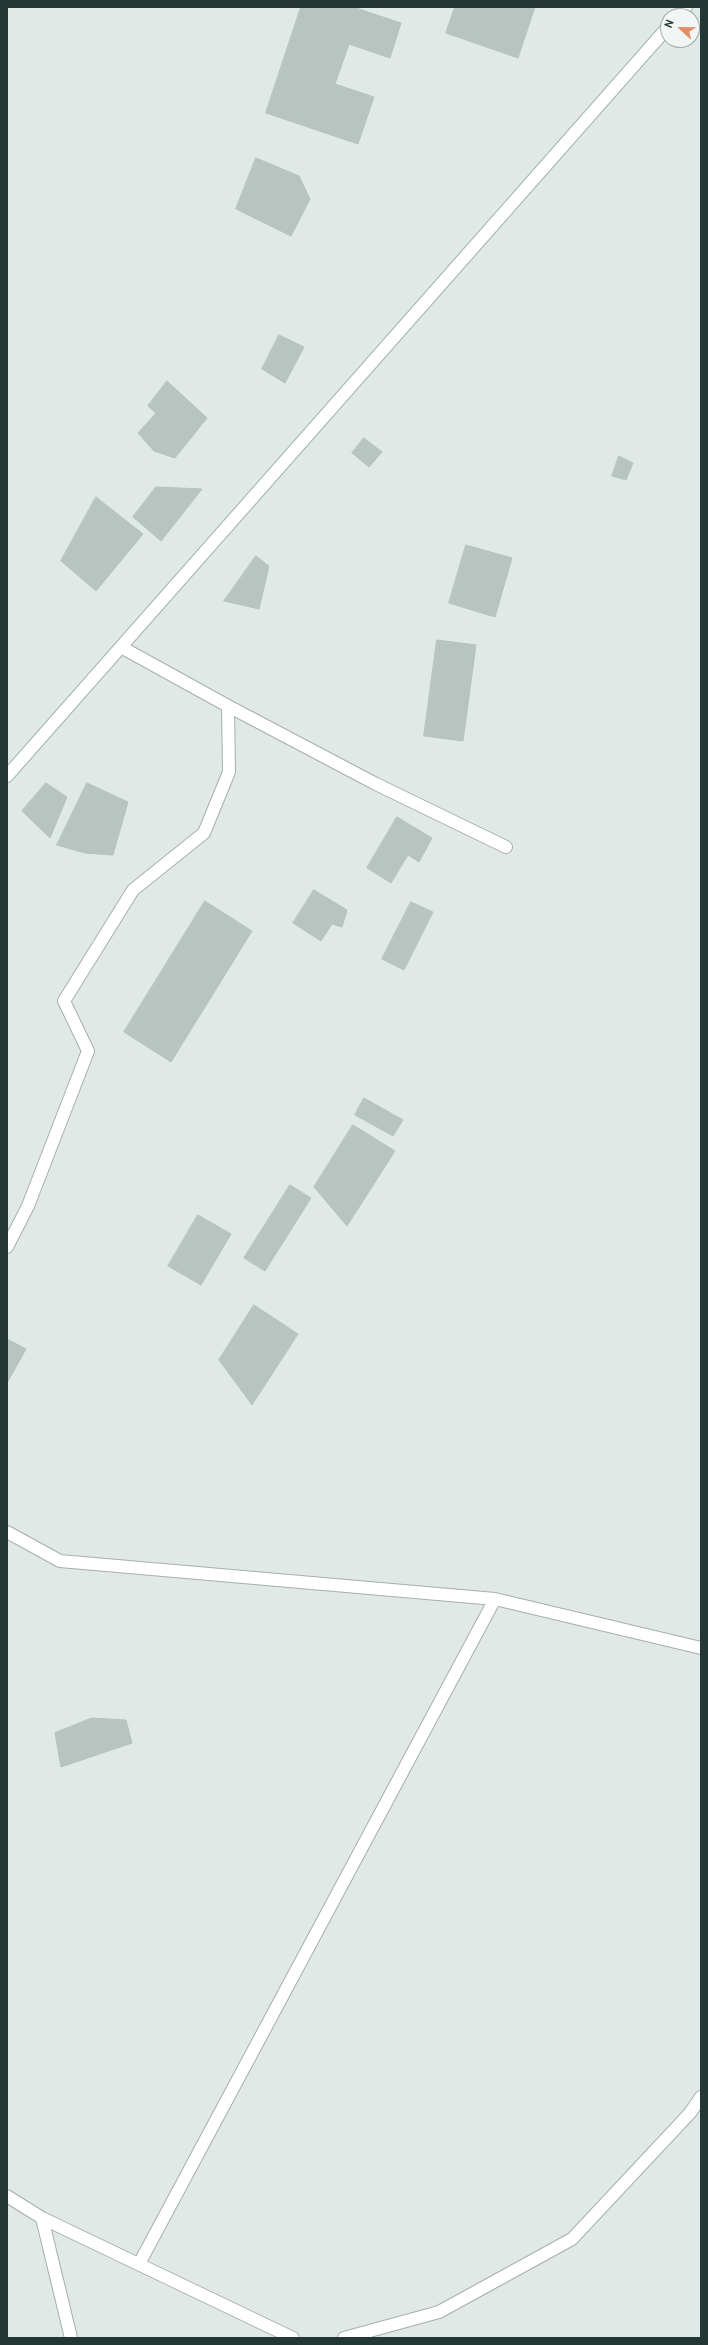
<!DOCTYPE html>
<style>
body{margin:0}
#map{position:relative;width:708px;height:2345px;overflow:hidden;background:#e1e9e6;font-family:Overpass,sans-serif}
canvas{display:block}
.frame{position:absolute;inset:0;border:8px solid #233834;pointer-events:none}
.north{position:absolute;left:660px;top:8px;width:40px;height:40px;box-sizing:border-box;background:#f1f6f4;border:1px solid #9faaa7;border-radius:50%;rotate:292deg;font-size:11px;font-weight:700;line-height:16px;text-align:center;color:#233834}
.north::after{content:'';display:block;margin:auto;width:14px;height:18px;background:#e08d68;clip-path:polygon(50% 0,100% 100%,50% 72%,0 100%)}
</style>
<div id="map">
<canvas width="708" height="2345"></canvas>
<div class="frame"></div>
<div class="north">N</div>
</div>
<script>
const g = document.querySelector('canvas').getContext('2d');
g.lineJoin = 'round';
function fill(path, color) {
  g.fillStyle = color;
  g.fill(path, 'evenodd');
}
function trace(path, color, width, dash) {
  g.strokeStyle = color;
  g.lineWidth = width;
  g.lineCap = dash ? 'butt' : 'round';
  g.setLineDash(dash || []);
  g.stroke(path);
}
const building = new Path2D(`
 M 301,7 L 353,7 L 401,23 L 390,58 L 349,44 L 335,84 L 374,97 L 358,144 L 266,113 Z
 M 455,7 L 535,7 L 518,58 L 446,33 Z
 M 256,158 L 299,176 L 310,199 L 291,236 L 236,209 Z
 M 279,335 L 304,347 L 285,383 L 262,369 Z
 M 167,381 L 207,418 L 175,458 L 154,451 L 138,433 L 156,413 L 148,406 Z
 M 364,438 L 382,452 L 369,467 L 352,453 Z
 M 619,456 L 633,463 L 626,480 L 612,476 Z
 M 156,487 L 202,489 L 161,541 L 133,517 Z
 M 96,497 L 143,534 L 96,591 L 61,561 Z
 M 466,545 L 512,558 L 495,617 L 449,603 Z
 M 256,556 L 269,566 L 259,609 L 224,601 Z
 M 437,640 L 476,645 L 463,741 L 424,736 Z
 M 46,783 L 67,797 L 50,838 L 22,811 Z
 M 87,783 L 128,802 L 113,855 L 85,853 L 57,845 Z
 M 397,817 L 432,838 L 419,862 L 408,855 L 391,883 L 367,868 Z
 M 314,890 L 347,910 L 342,927 L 332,924 L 321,941 L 293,923 Z
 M 205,901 L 252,931 L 171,1062 L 124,1032 Z
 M 411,902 L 433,912 L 404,970 L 382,959 Z
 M 364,1098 L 403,1120 L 393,1136 L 355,1115 Z
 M 353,1125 L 395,1151 L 347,1226 L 314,1187 Z
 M 290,1185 L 311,1198 L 265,1271 L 244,1258 Z
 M 198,1215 L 231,1234 L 201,1285 L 168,1266 Z
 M 254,1305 L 298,1334 L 252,1405 L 219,1360 Z
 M 7,1339 L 26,1349 L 7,1383 Z
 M 92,1718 L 126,1720 L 132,1743 L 61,1767 L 55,1733 Z`);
const street = new Path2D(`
 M 228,706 L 376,784 L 506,847
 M 7,1247 L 28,1206 L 88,1051 L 64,1001 L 133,890 L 204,833 L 229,772 L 228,706 L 121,647
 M 7,1532 L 60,1561 L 495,1599 L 701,1648
 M 7,2196 L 42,2218 L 293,2338
 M 42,2218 L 71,2338
 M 139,2264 L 495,1599
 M 344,2338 L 439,2312 L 572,2239 L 690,2113 L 701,2097`);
const secondary = new Path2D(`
 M 678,16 L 686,7
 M 7,776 L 668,27`);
fill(building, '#b7c4bf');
trace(building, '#b4c2bd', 1);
trace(street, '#a4b0ad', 14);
trace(secondary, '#a1b4ae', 14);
trace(street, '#fff', 12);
trace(secondary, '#fff', 12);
</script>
